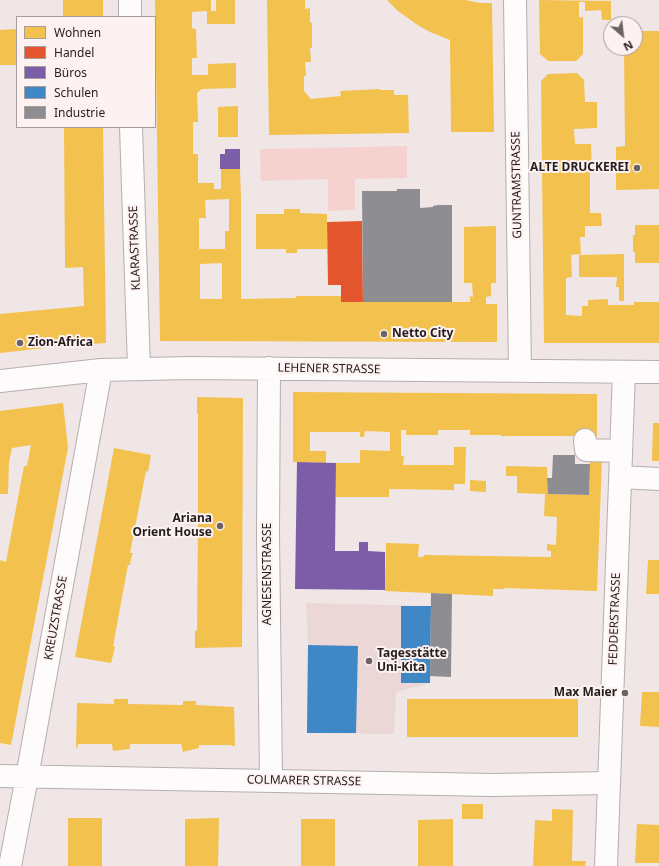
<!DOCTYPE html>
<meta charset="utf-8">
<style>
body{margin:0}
#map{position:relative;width:659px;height:866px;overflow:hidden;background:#f1e6e6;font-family:"Noto Sans",sans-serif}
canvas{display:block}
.legend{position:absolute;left:16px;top:16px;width:140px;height:112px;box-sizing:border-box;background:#fdf2f1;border:1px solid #a69d9c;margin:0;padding:5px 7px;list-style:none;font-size:12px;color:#231d1d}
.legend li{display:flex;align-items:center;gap:8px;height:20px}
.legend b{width:20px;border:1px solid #a69d9c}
.north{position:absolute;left:603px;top:16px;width:40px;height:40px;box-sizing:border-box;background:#fdf2f1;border:1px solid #a69d9c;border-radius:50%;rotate:152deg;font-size:11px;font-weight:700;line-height:16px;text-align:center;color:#231d1d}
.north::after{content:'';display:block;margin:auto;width:14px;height:18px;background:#6b6363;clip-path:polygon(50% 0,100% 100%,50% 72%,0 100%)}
</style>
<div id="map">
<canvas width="659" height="866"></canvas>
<ul class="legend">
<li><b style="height:11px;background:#f2c14e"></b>Wohnen</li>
<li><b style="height:11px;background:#e4572e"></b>Handel</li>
<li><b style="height:11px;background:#7b5ea7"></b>Büros</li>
<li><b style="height:11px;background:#3f88c5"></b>Schulen</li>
<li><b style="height:11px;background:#8d8d92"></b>Industrie</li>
</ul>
<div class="north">N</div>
</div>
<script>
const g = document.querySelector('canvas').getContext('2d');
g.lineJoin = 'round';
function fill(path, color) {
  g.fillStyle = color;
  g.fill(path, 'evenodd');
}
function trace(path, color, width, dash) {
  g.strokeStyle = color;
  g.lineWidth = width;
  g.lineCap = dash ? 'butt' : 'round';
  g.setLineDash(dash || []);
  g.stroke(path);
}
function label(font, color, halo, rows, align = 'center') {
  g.font = font + ' "Noto Sans",sans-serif';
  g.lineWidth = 4;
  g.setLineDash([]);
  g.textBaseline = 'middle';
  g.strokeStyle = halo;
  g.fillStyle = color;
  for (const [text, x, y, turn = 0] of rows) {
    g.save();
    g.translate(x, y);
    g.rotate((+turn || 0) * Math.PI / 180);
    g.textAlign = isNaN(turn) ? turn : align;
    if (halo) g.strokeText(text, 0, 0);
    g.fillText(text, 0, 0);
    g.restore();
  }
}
const built = new Path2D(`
 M 306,603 L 431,606 L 430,683 L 396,692 L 394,734 L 307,733 L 308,645 Z`);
const green = new Path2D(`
 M 407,146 L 407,178 L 355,179 L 355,210 L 328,211 L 328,179 L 261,181 L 260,149 Z`);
const homes = new Path2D(`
 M 63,0 L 103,0 L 103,17 L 63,17 Z
 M 155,0 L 211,0 L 211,11 L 216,11 L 216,0 L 235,0 L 235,24 L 207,24 L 207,11 L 192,12 L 192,28 L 196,29 L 197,58 L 192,58 L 192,75 L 208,75 L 208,64 L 236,63 L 236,88 L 202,89 L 197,93 L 198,122 L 193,122 L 193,154 L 198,154 L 198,183 L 214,183 L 214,189 L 221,189 L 221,169 L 240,169 L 241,199 L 241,299 L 296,298 L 296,296 L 341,296 L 341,302 L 470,302 L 470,296 L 473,297 L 472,283 L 464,283 L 464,227 L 496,226 L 496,283 L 491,283 L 491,296 L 486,297 L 486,304 L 497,304 L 497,342 L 160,341 ZM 229,199 L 229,231 L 225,231 L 225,249 L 199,249 L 199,218 L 206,218 L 205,200 ZM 222,263 L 222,299 L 200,299 L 200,264 Z
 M 267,0 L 305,0 L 305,9 L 310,8 L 310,22 L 312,23 L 312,48 L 310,48 L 311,62 L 305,62 L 306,76 L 304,76 L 304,91 L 311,99 L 341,96 L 340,91 L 380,89 L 380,90 L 394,90 L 394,95 L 408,95 L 409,133 L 269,135 Z
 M 387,0 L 465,0 L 480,3 L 492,3 L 494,132 L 451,132 L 450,40 L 430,32 L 419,26 L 398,11 Z
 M 539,0 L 611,1 L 611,20 L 602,20 L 601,10 L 585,11 L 585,2 L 579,2 L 579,18 L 583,17 L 583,54 L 576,61 L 548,61 L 540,54 Z
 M 17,29 L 17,65 L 0,65 L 0,30 Z
 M 635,31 L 659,31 L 659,189 L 616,190 L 616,147 L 625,146 L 624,48 L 635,48 Z
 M 577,73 L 584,80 L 585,102 L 597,102 L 597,128 L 574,129 L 575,144 L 591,144 L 592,169 L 590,169 L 590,213 L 601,213 L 602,226 L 585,226 L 585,237 L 580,237 L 581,254 L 571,255 L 572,277 L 566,278 L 566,315 L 582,316 L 582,306 L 588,306 L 588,300 L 608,299 L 608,305 L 634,305 L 634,302 L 659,302 L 659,343 L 544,343 L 541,81 L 548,74 Z
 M 238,106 L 238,137 L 218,137 L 218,107 Z
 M 64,127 L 103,127 L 106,343 L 62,346 L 0,353 L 0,314 L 84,306 L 83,267 L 65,268 Z
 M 284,209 L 300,209 L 300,213 L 327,214 L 327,249 L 297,249 L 297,253 L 286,253 L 286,249 L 256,249 L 256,214 L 284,214 Z
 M 635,225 L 659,225 L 659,263 L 635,263 L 635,252 L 633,252 L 633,235 L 635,235 Z
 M 624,254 L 624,301 L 619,301 L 619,287 L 616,287 L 617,277 L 579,277 L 579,255 Z
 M 293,392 L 597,394 L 597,436 L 501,436 L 501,435 L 470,435 L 470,430 L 438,430 L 438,435 L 406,435 L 406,430 L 401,430 L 401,456 L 404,456 L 403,465 L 454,465 L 454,447 L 466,447 L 465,484 L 454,484 L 454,490 L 389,489 L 389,497 L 336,497 L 336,463 L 360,463 L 360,450 L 390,451 L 390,432 L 365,431 L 364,437 L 360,437 L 360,432 L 310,432 L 310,451 L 326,451 L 326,463 L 293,462 Z
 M 197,397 L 243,398 L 242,647 L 195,648 L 195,630 L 197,631 L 198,526 L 198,414 L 197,414 Z
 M 63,403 L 68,448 L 11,745 L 0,743 L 0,560 L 6,562 L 24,466 L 27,466 L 31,445 L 12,448 L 9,462 L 8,494 L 0,494 L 0,411 Z
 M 653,423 L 659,423 L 659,461 L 652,461 Z
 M 114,448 L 151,455 L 148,472 L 146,471 L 130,553 L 133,553 L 131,559 L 130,565 L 128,565 L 113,646 L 115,647 L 111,663 L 75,657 Z
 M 590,459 L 602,459 L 597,591 L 504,588 L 504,589 L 493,589 L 493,596 L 385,591 L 386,543 L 419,544 L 418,557 L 423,557 L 424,555 L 426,555 L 551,557 L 551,551 L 547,551 L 547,544 L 556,545 L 557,517 L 544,516 L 545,494 L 517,493 L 517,476 L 506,476 L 506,466 L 547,467 L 548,494 L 589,495 Z
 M 470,480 L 486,481 L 486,492 L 470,491 Z
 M 648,560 L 659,560 L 659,594 L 646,594 Z
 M 642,692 L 659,692 L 659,727 L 640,726 Z
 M 114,699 L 128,699 L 128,704 L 183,705 L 183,701 L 196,701 L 196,705 L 234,707 L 235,746 L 232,746 L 232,745 L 199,745 L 199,748 L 183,752 L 181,744 L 130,744 L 130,749 L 113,751 L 112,744 L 78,744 L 77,748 L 76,748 L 77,703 L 114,704 Z
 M 407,699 L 578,699 L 578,737 L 407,737 Z
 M 462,804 L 483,804 L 483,819 L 462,819 Z
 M 552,809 L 573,810 L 572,861 L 586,861 L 585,866 L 533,866 L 535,820 L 552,821 Z
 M 68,818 L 102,818 L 102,866 L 68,866 Z
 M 219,818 L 218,866 L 185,866 L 185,819 Z
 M 301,819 L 335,819 L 335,866 L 301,866 Z
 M 453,819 L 453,866 L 418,866 L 418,820 Z
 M 637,824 L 659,825 L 659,863 L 635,863 Z`);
const shops = new Path2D(`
 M 362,221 L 363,302 L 341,302 L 341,285 L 328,285 L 327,222 Z`);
const offices = new Path2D(`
 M 225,149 L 240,149 L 240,169 L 220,169 L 220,154 L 225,154 Z
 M 297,462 L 336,463 L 335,551 L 359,551 L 359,542 L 368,542 L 368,551 L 385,552 L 385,590 L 295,589 Z`);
const schools = new Path2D(`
 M 401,606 L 431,606 L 430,683 L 401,683 Z
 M 308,645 L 358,646 L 356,733 L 307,733 Z`);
const industry = new Path2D(`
 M 397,189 L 420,189 L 420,208 L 433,207 L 433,206 L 438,205 L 452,205 L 452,302 L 363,302 L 362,191 L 397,191 Z
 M 553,455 L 575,455 L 575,464 L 590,464 L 589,495 L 548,494 L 547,478 L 552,478 Z
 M 431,593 L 452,594 L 451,677 L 430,676 Z`);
const minor = new Path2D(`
 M 130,0 L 130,17
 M 515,0 L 520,371
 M 131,127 L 139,368
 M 269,368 L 268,534 L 271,781
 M 0,381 L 101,370 L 189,368 L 659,372
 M 585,440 L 586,450 L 621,451
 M 621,477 L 659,479
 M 0,776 L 493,785 L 609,783
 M 10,866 L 27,777 L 101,370
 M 606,866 L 624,372`);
const markers = [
 [637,168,4,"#6b6363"],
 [384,334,4,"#6b6363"],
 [20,343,4,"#6b6363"],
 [220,526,4,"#6b6363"],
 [369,661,4,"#6b6363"],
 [625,693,4,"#6b6363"]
];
const poiNames = [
 ["ALTE DRUCKEREI",629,168],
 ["Netto City",392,334,"left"],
 ["Zion-Africa",28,343,"left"],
 ["Ariana",212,519],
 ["Orient House",212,533],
 ["Tagesstätte",377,654,"left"],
 ["Uni-Kita",377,668,"left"],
 ["Max Maier",617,693]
];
const streetNames = [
 ["GUNTRAMSTRASSE",517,185,-91],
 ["KLARASTRASSE",135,248,-92],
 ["LEHENER STRASSE",329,369,1],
 ["AGNESENSTRASSE",268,574,-90],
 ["KREUZSTRASSE",56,618,-80],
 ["FEDDERSTRASSE",615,619,-88],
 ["COLMARER STRASSE",304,781,1]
];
fill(built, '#ebd7d6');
fill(green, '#f5d2d0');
fill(homes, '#f2c14e');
fill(shops, '#e4572e');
fill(offices, '#7b5ea7');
fill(schools, '#3f88c5');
fill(industry, '#8d8d92');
trace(minor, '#b6aeae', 24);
trace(minor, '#fdfbfb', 22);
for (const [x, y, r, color] of markers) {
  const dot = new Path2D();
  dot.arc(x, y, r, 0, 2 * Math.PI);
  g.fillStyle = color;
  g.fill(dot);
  trace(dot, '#fdf2f1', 1.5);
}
label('bold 12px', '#231d1d', '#fdf2f1', poiNames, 'right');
label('12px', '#231d1d', '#fdf2f1', streetNames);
</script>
